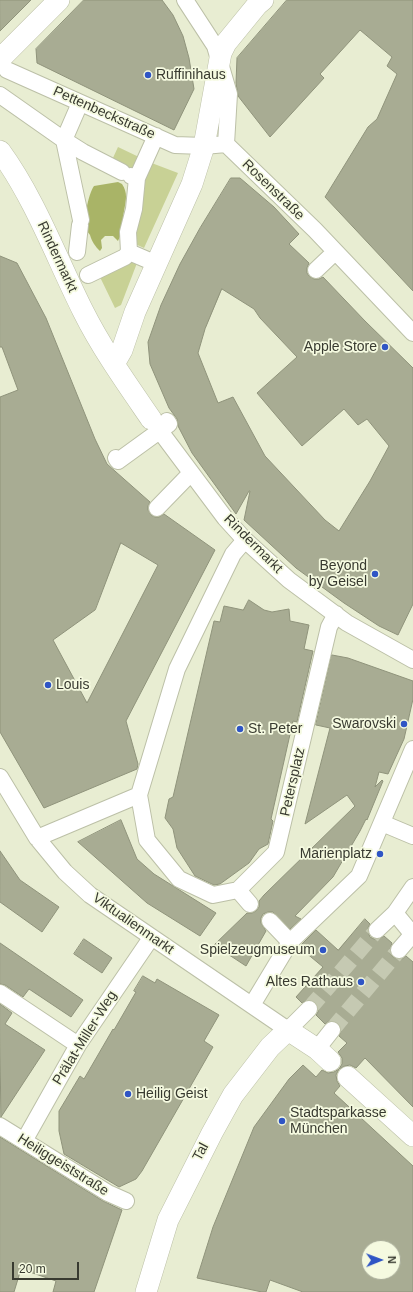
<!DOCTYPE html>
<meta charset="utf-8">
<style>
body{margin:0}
#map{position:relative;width:413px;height:1292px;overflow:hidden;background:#e8edd2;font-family:Arial,sans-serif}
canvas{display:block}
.north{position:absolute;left:361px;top:1240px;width:40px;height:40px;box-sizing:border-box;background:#f5fae0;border:1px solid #a9ad9a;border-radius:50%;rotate:89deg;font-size:11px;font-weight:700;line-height:16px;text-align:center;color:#383a30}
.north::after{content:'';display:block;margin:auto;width:14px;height:18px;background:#2f55c5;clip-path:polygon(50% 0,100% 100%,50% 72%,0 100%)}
.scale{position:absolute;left:12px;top:1262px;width:67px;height:18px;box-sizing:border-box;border:2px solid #383a30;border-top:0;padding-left:5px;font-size:12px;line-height:14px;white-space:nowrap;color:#383a30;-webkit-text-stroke:3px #f5fae0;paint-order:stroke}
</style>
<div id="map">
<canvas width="413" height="1292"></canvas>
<div class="north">N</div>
<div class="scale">20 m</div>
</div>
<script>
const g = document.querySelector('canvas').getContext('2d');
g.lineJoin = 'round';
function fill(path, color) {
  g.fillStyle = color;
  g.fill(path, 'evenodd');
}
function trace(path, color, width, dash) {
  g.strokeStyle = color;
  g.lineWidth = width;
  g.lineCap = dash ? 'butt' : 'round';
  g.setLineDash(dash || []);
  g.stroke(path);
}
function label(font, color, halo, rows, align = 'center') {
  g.font = font + ' Arial,sans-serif';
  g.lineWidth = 3.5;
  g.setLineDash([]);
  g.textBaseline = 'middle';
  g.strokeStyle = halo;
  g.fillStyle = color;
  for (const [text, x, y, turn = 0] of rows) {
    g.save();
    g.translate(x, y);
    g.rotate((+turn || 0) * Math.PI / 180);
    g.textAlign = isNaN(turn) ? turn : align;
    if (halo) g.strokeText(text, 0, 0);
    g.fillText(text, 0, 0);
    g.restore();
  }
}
const green = new Path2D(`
 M 118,147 L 141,158 L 135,171 L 112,160 Z
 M 149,162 L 178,173 L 144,248 L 133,243 L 132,231 L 145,188 L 142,179 Z
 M 126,262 L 137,263 L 121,305 L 115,308 L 99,275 Z`);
const water = new Path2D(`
 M 118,182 L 122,184 C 128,193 126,200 124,211 C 122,224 125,227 118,241 L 113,236 L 105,236 L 101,240 L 102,248 L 100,251 C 95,246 92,242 90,235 C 89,233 87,232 87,230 C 83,220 88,195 94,186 Z`);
const building = new Path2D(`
 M 0,0 L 31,0 L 0,31 Z
 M 84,0 L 162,0 L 173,15 L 183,36 L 189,58 L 194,89 L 174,130 L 37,63 L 36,49 Z
 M 287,0 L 413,0 L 413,291 L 325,197 L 368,127 L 377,119 L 397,74 L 387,66 L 392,57 L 360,30 L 320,74 L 324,78 L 270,137 L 238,96 L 236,83 L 237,58 Z
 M 231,178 L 240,178 L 274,207 L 299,234 L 289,244 L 309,263 L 307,268 L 307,273 L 309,276 L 314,279 L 319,279 L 323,277 L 365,321 L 413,368 L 413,604 L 398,635 L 379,626 L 344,603 L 296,568 L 244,520 L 250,491 L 249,491 L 236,514 L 192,453 L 178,426 L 177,419 L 169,408 L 150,364 L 148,342 L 161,305 L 180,264 L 200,228 ZM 222,289 L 254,309 L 260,318 L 297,357 L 257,393 L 302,446 L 344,409 L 358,425 L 367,419 L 389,446 L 370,481 L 339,531 L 325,520 L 265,456 L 233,397 L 218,403 L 198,353 L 205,329 Z
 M 0,256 L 17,263 L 46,318 L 95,439 L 107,464 L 150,502 L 148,506 L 148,510 L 151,515 L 155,517 L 159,517 L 164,514 L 215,550 L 126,721 L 138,764 L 137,769 L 44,808 L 0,732 L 0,397 L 18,390 L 2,347 L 0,347 ZM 121,543 L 158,565 L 87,703 L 53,640 L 95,610 Z
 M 249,600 L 264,610 L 272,612 L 289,609 L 290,621 L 309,625 L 304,649 L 313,651 L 297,722 L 293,721 L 271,819 L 273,821 L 268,844 L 259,849 L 249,863 L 220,884 L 214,885 L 195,876 L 177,848 L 173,829 L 165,818 L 169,799 L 173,797 L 214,621 L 220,622 L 224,606 L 243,610 Z
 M 332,655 L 348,658 L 413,681 L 413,699 L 404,739 L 388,774 L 379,772 L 375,787 L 382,780 L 383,781 L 367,820 L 366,819 L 360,831 L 333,877 L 295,916 L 301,919 L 290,929 L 273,912 L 268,912 L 263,914 L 261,918 L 261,923 L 266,931 L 246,966 L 214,945 L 247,913 L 252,913 L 256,911 L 259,907 L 259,901 L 264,895 L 355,806 L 347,795 L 305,824 L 330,728 L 316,725 Z
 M 121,820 L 137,859 L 154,874 L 216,913 L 200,936 L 147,903 L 78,842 Z
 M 0,851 L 20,880 L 59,907 L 42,932 L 0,902 Z
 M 365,919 L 370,924 L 368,928 L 368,932 L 370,937 L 374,939 L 379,939 L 384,936 L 392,943 L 390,949 L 390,953 L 393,957 L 398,959 L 402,959 L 406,956 L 413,962 L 413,1107 L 365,1058 L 356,1068 L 350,1065 L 345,1066 L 339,1069 L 336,1075 L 337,1081 L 340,1086 L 334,1093 L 413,1166 L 413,1292 L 303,1292 L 270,1280 L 266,1292 L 262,1292 L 197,1278 L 213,1227 L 254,1127 L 289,1079 L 303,1065 L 316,1077 L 322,1070 L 328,1073 L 334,1072 L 339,1069 L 342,1064 L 342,1058 L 338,1052 L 347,1043 L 339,1036 L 341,1031 L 341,1026 L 338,1023 L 334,1021 L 329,1021 L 325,1024 L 316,1015 L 318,1012 L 318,1007 L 315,1002 L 312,1000 L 307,1000 L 302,1003 L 296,997 L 323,967 L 299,947 L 316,930 L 338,950 ZM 369,1248 L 393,1248 L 393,1272 L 369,1272 Z
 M 84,939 L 112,958 L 102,973 L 74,954 Z
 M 0,943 L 83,1000 L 71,1017 L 29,989 L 23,997 L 5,985 L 0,984 Z
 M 143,976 L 155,983 L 157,979 L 219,1015 L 204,1041 L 213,1047 L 142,1171 L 136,1179 L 119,1187 L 64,1154 L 59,1131 L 59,1111 L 80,1076 L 84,1079 L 113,1029 L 114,1030 L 136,992 L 134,991 Z
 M 0,1004 L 12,1013 L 5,1024 L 45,1050 L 1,1117 Z
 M 0,1137 L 103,1201 L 122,1210 L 94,1292 L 53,1292 L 56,1281 L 21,1269 L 14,1292 L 0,1292 Z`);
const pedestrianTunnel = new Path2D(`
 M 309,1009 L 377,930
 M 332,1030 L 399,950`);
const pedestrian = new Path2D(`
 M 185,0 L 215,46 L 229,94 L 226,144
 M 7,70 L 175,145 L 204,146 L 226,144 L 315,230 L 413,333
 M 0,95 L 64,140 L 83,152 L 122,172
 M 80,103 L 64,140 L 81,220
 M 131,176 L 137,178 L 134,209 L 128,232 L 129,252 L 157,264
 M 137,178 L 156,136
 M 77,252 L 80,225
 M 316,270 L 335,252
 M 88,275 L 125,257 L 129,252
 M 151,419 L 225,518 L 245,540 L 289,580 L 347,623 L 413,660
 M 116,458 L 118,461 L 169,424 L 167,421
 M 157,508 L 191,473
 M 245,540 L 233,554 L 177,669 L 139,795 L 147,840 L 179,879 L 213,895 L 238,890 L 250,904
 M 0,777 L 37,838 L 65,872 L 90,895 L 288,1030 L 309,1009
 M 382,823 L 413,836
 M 37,838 L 139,795
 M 238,890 L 276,852 L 329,627 L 336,614
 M 395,913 L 413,935
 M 270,921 L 290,942
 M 377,930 L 395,913 L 413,887
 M 399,950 L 412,935
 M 0,993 L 78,1045
 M 252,1005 L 290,942 L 359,876 L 413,749
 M 317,1049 L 332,1030
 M 0,1126 L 108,1193 L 126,1201
 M 24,1141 L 78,1045 L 151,938`);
const minor = new Path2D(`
 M 0,59 L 59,0
 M 0,151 C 35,199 56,257 83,311 C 102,349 127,384 151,419
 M 114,364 L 122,350 L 135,312 L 192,184 L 204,146 L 221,53 L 226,43 L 257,5 L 263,0
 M 348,1077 L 413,1136
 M 146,1292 L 168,1220 L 212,1133 L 233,1095 L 270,1047 L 288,1030 L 317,1049 L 330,1061`);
const markers = [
 [148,75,4,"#2f55c5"],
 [385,347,4,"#2f55c5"],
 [375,574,4,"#2f55c5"],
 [48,685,4,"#2f55c5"],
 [404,724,4,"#2f55c5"],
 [240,729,4,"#2f55c5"],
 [380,854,4,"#2f55c5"],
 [323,950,4,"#2f55c5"],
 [361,982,4,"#2f55c5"],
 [128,1094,4,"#2f55c5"],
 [282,1121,4,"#2f55c5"]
];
const poiNames = [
 ["Ruffinihaus",156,75,"left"],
 ["Apple Store",377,347],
 ["Beyond",367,566],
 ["by Geisel",367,582],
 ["Louis",56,685,"left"],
 ["Swarovski",396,724],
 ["St. Peter",248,729,"left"],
 ["Marienplatz",372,854],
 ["Spielzeugmuseum",315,950],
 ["Altes Rathaus",353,982],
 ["Heilig Geist",136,1094,"left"],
 ["Stadtsparkasse",290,1113,"left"],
 ["München",290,1129,"left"]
];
const streetNames = [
 ["Pettenbeckstraße",104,113,24],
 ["Rosenstraße",273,190,44],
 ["Rindermarkt",57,257,65],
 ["Rindermarkt",253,544,45],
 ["Petersplatz",293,782,-77],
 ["Viktualienmarkt",133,924,35],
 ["Prälat-Miller-Weg",85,1038,-58],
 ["Tal",201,1152,-62],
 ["Heiliggeiststraße",63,1165,32]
];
fill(green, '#c8d195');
fill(water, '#a9b467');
fill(building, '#a8ac93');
trace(building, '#8f937b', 1);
trace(pedestrianTunnel, '#c5c9b2', 16, [16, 8]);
trace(pedestrian, '#bcc0a7', 18);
trace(minor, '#bcc0a7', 22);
trace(pedestrian, '#fff', 16);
trace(minor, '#fff', 21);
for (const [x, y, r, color] of markers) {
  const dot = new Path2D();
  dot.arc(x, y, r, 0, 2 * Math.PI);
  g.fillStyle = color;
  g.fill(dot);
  trace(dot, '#f5fae0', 1.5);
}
label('14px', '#383a30', '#f5fae0', poiNames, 'right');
label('14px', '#383a30', '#f5fae0', streetNames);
</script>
